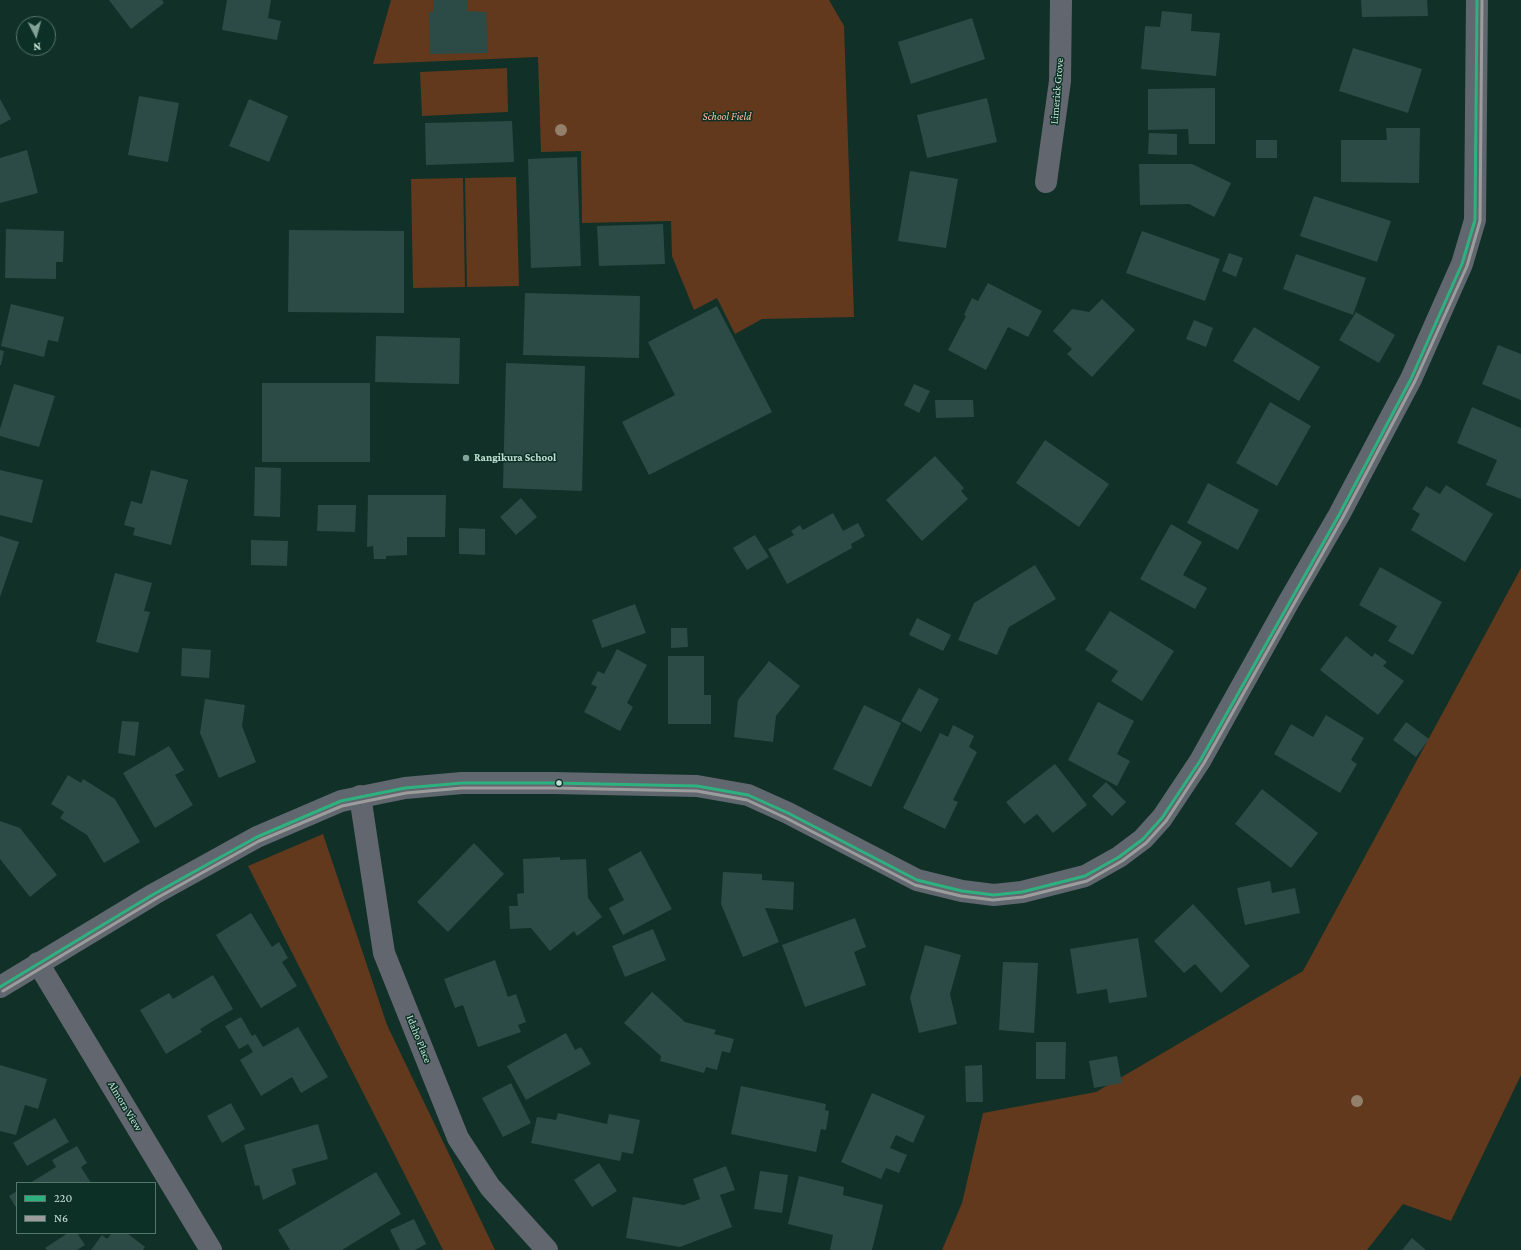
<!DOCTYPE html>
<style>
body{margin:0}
#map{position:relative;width:1521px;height:1250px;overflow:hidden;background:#113027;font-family:"Crimson Pro",serif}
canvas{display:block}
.legend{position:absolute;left:16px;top:1182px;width:140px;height:52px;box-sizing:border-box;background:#0c3025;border:1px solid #54766b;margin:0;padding:5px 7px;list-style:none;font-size:12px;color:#c0e0d3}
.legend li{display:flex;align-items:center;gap:8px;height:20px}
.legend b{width:20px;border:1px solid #54766b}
.north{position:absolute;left:16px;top:16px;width:40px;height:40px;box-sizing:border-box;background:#0c3025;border:1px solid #54766b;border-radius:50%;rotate:174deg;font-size:11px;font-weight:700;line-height:16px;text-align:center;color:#c0e0d3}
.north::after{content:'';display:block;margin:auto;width:14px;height:18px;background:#83a297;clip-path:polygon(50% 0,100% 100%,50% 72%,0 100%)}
</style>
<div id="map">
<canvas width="1521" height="1250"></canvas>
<ul class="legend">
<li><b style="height:5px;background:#2db27f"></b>220</li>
<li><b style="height:5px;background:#9c9c9c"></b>N6</li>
</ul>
<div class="north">N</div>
</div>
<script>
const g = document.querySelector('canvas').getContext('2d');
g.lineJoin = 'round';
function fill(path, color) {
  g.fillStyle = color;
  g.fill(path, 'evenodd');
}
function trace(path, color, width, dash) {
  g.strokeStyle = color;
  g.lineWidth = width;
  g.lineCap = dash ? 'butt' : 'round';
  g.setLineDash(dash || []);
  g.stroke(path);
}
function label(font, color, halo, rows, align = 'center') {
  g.font = font + ' "Crimson Pro",serif';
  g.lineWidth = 3;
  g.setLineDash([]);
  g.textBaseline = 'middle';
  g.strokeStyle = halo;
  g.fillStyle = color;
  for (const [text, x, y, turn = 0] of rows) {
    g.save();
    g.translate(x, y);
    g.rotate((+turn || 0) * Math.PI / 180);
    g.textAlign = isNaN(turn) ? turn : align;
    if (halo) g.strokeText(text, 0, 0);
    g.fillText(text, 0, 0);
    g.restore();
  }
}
const green = new Path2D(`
 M 391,0 L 829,0 L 844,26 L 854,317 L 762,319 L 735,334 L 717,298 L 694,310 L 672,256 L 671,221 L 582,223 L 581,151 L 541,152 L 538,57 L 373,64 Z
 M 507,68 L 508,112 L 422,116 L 420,72 Z
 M 516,177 L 519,286 L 467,287 L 465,178 Z
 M 463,178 L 465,287 L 413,288 L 411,179 Z
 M 1521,568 L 1521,1075 L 1451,1221 L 1403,1204 L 1367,1250 L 942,1250 L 962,1203 L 983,1113 L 1096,1092 L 1303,971 Z
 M 323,834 L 387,1025 L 495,1250 L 443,1250 L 248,866 Z`);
const building = new Path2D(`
 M 109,0 L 162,0 L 164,3 L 131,29 Z
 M 227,0 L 271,0 L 268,18 L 281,21 L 277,40 L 222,30 Z
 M 433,0 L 467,0 L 467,11 L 486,12 L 488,53 L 430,54 L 429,12 L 433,12 Z
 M 1361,0 L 1427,0 L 1428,16 L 1362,17 Z
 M 1162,11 L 1192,14 L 1191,31 L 1220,33 L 1216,76 L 1141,69 L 1145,26 L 1160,27 Z
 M 972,18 L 985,59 L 911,84 L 898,42 Z
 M 1353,48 L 1422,69 L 1408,113 L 1339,91 Z
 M 1215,88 L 1215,144 L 1189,144 L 1188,129 L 1148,130 L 1148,89 Z
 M 139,96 L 179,103 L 168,162 L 128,155 Z
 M 987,98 L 997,142 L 927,158 L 917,115 Z
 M 0,99 L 11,119 L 0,125 Z
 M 249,99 L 288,116 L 269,162 L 229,146 Z
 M 512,121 L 514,162 L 426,165 L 425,123 Z
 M 1386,128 L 1420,128 L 1419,183 L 1341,182 L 1341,140 L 1387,140 Z
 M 1149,133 L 1177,134 L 1177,155 L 1148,154 Z
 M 1256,140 L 1277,140 L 1277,158 L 1256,158 Z
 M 27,150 L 38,193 L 0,203 L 0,158 Z
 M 577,157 L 581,266 L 531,268 L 528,159 Z
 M 1139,164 L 1192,164 L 1231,183 L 1214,217 L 1189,204 L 1140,205 Z
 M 910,171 L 958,179 L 946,248 L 898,241 Z
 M 1314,196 L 1391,221 L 1377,262 L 1300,236 Z
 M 663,224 L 665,264 L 599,266 L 597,226 Z
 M 6,229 L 64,231 L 63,262 L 56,262 L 56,279 L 5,278 Z
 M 289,230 L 404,231 L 404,313 L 288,312 Z
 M 1142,231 L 1220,259 L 1205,301 L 1126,273 Z
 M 1229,253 L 1243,258 L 1236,277 L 1222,271 Z
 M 1296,254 L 1366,278 L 1353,315 L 1283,289 Z
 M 988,283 L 1042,311 L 1028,337 L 1008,327 L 986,370 L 948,350 L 966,316 L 964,315 L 972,298 L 978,301 Z
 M 525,293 L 640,296 L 639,358 L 523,355 Z
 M 1102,299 L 1135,330 L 1092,377 L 1067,354 L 1072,349 L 1053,331 L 1072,309 L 1089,312 Z
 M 11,304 L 64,317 L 58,342 L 48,340 L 44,357 L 1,346 Z
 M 717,306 L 772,412 L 649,475 L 622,422 L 675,395 L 648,342 Z
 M 1356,312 L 1395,335 L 1379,363 L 1339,340 Z
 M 1194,320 L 1213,328 L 1206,347 L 1186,339 Z
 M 1254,327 L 1320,367 L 1299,401 L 1233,361 Z
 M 376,336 L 460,338 L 459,384 L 375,382 Z
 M 1498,345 L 1521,354 L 1521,400 L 1482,384 Z
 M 0,350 L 4,351 L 1,365 L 0,365 Z
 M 506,363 L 585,366 L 582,491 L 503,488 Z
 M 262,383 L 370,383 L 370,462 L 262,462 Z
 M 14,384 L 55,396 L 39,447 L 0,436 L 0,429 Z
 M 914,384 L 930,391 L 919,413 L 904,405 Z
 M 935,400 L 973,400 L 974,417 L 936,418 Z
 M 1270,402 L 1311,426 L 1277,486 L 1236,463 Z
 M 1472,407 L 1521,428 L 1521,499 L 1486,485 L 1497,460 L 1457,443 Z
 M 1045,440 L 1109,484 L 1079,527 L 1016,483 Z
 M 935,456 L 964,488 L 961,491 L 968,499 L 922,541 L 886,500 Z
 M 255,467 L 281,468 L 280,517 L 254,516 Z
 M 0,470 L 43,480 L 32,523 L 0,515 Z
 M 151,470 L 188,480 L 171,545 L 133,535 L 135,528 L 124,525 L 131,501 L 142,504 Z
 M 1208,483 L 1259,510 L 1238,550 L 1187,523 Z
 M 1446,485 L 1493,514 L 1465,562 L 1411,530 L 1420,514 L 1412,509 L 1426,486 L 1440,494 Z
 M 368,495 L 446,495 L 445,537 L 407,537 L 407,555 L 386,556 L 386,559 L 374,559 L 373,546 L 367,547 Z
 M 521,498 L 537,517 L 516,535 L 500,517 Z
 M 318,505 L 356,505 L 355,532 L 317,531 Z
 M 833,513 L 843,531 L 858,523 L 865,536 L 851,544 L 852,548 L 787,584 L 768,549 L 794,535 L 791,531 L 800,525 L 803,530 Z
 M 1171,524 L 1202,542 L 1183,575 L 1207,588 L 1195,609 L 1140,579 Z
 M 459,528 L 485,529 L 485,555 L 459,554 Z
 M 755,535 L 769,557 L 747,570 L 733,548 Z
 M 0,536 L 19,542 L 0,597 Z
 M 251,540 L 288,541 L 287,566 L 251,565 Z
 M 1035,565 L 1056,599 L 1009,627 L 997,655 L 958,640 L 974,603 Z
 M 1380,567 L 1442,602 L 1413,655 L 1388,641 L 1397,626 L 1359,605 Z
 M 115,573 L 152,583 L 144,611 L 150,612 L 138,653 L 96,642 Z
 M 635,604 L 646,633 L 602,648 L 592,620 Z
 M 1110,611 L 1174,651 L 1142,701 L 1111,681 L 1118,671 L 1085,650 Z
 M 917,618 L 951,635 L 943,651 L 909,635 Z
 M 671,628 L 687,628 L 688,647 L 671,648 Z
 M 1346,636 L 1372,657 L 1375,653 L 1387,662 L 1383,666 L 1404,681 L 1378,715 L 1320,670 Z
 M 182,648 L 211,650 L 209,678 L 181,676 Z
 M 617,649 L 647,665 L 627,703 L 633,707 L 620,731 L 584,712 L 597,687 L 591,684 L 598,671 L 604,674 Z
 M 668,656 L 704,656 L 704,695 L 711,695 L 711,724 L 668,724 Z
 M 769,661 L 800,686 L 776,716 L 773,742 L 734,737 L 738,700 Z
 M 919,688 L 939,699 L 921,732 L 901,721 Z
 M 205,699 L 245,705 L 242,726 L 256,762 L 219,778 L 200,733 Z
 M 1098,702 L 1134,721 L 1117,754 L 1130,761 L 1117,786 L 1068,760 Z
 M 864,705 L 901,723 L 871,787 L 833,769 Z
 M 1326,715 L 1364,738 L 1351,760 L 1357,764 L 1340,793 L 1274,754 L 1291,724 L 1313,737 Z
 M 122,721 L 139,722 L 135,756 L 118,753 Z
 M 1406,722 L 1429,739 L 1416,757 L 1393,740 Z
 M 953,725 L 974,736 L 969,747 L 977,752 L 953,800 L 958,802 L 945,829 L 903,808 L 940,733 L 948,737 Z
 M 169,746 L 184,770 L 175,775 L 193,805 L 155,828 L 123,773 Z
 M 1055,764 L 1087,805 L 1053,833 L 1037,814 L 1024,824 L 1006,802 Z
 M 68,775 L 81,783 L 83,779 L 115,799 L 140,842 L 104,863 L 87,835 L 60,818 L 64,812 L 51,804 Z
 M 1106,782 L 1126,802 L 1112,816 L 1092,796 Z
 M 1262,789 L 1318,833 L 1291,868 L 1235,824 Z
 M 0,821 L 20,828 L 57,875 L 30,897 L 0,859 Z
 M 474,843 L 504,874 L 448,932 L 417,902 Z
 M 641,851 L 672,909 L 623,935 L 609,908 L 624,900 L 608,869 Z
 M 560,857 L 560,860 L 586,859 L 588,898 L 602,917 L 577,936 L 574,931 L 550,951 L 531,928 L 510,929 L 509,906 L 518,906 L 517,894 L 524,893 L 523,859 Z
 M 723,872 L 762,874 L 762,880 L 794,882 L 793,910 L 765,908 L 779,942 L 743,957 L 721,904 Z
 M 1270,881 L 1272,893 L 1295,888 L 1300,913 L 1245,925 L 1237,888 Z
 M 1193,904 L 1250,966 L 1221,993 L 1195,964 L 1184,973 L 1154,941 Z
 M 251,913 L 272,947 L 279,942 L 288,958 L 282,962 L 297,986 L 261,1008 L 216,935 Z
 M 855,918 L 866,947 L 854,952 L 866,985 L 805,1007 L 782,945 Z
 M 653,929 L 666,960 L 625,977 L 612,946 Z
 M 1138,938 L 1147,997 L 1109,1003 L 1107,989 L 1077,994 L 1070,949 Z
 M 925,945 L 961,955 L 950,994 L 957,1024 L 919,1033 L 910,998 Z
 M 495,960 L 508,997 L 516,994 L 526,1022 L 518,1025 L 521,1032 L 478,1047 L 463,1005 L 455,1008 L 444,979 Z
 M 1003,962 L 1038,963 L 1034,1033 L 999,1030 Z
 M 213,975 L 233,1009 L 200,1029 L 202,1032 L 166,1054 L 140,1010 L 169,993 L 173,999 Z
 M 652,992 L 685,1022 L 716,1030 L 714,1034 L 734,1039 L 730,1053 L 722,1051 L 717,1070 L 706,1067 L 704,1073 L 660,1061 L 661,1056 L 624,1023 Z
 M 241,1017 L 252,1036 L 255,1034 L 263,1047 L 298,1027 L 328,1077 L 301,1093 L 292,1077 L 261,1096 L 240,1060 L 253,1052 L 248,1044 L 239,1049 L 225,1026 Z
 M 566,1033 L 575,1050 L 581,1047 L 591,1064 L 526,1100 L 507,1066 Z
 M 1036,1042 L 1066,1042 L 1065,1079 L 1036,1079 Z
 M 1117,1056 L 1122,1083 L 1094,1088 L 1089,1061 Z
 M 0,1065 L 47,1079 L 38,1109 L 25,1105 L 16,1135 L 0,1131 Z
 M 982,1065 L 983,1102 L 966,1102 L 965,1066 Z
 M 511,1083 L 531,1123 L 503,1137 L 482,1098 Z
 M 741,1086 L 826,1104 L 825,1110 L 829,1111 L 826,1130 L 821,1129 L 816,1152 L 731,1134 Z
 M 872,1093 L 925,1116 L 913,1143 L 896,1135 L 890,1148 L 907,1155 L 899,1173 L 886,1168 L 881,1179 L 841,1162 Z
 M 231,1103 L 245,1129 L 222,1143 L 207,1116 Z
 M 558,1113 L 607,1124 L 609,1114 L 640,1120 L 633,1154 L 622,1152 L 620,1161 L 531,1143 L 537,1117 L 556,1120 Z
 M 55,1118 L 69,1142 L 27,1166 L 13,1143 Z
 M 318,1124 L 328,1159 L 292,1169 L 296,1184 L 263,1200 L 259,1185 L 255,1186 L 244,1145 Z
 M 77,1146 L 87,1163 L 81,1167 L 91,1183 L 30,1183 L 56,1167 L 52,1160 Z
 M 599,1163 L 617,1191 L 592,1207 L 574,1180 Z
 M 726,1166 L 735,1190 L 720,1195 L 732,1227 L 680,1247 L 626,1238 L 633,1197 L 684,1205 L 700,1199 L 693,1179 Z
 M 760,1171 L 788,1175 L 782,1213 L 754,1209 Z
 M 376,1172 L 401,1214 L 342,1250 L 290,1250 L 278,1230 Z
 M 799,1176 L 844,1187 L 843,1195 L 883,1205 L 872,1250 L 830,1250 L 833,1235 L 788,1224 Z
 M 17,1191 L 17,1209 L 9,1196 Z
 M 414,1219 L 426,1244 L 415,1250 L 400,1250 L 390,1230 Z
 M 68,1233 L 77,1233 L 85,1245 L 77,1250 L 47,1250 L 45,1248 Z
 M 112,1233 L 127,1233 L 145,1247 L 143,1250 L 91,1250 L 102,1235 L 107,1239 Z
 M 1412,1238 L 1426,1250 L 1402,1250 Z`);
const street = new Path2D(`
 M 1046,182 L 1060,81 L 1061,0
 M 360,796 L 384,953 L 458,1138 L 490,1187 L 547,1250
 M 38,963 L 211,1250`);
const secondary = new Path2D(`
 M 0,987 L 154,894 L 257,837 L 341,801 L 405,788 L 462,783 L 554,783 L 697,786 L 748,795 L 788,813 L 917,880 L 962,891 L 994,895 L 1022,892 L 1085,876 L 1119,857 L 1143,839 L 1162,818 L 1200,761 L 1288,603 L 1339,515 L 1411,379 L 1462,264 L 1475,220 L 1477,0`);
const bus1 = new Path2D(`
 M 0,987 L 154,894 L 257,837 L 341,801 L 405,788 L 462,783 L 554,783 L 697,786 L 748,795 L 788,813 L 917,880 L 962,891 L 994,895 L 1022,892 L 1085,876 L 1119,857 L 1143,839 L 1162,818 L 1200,761 L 1339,515 L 1411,379 L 1462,264 L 1475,220 L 1477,0`);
const bus2 = new Path2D(`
 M 3,991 L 157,898 L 259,841 L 342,806 L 406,793 L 462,788 L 554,788 L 697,791 L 747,800 L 786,818 L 915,885 L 961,896 L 993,900 L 1023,897 L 1087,881 L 1122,861 L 1146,843 L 1166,821 L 1204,763 L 1343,517 L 1415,381 L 1467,266 L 1480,221 L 1482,0`);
const trees = [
 [561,130],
 [1357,1101]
];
const markers = [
 [466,458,4,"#83a297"],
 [559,783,3.5,"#c0e0d3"]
];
const streetNames = [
 ["Limerick Grove",1057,91,-85],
 ["Idaho Place",419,1039,68],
 ["Almora View",125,1106,59]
];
const parkNames = [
 ["School Field",727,117]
];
const poiNames = [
 ["Rangikura School",474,458]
];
fill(green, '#62391d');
fill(building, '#2c4b46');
trace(street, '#62666e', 22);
trace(secondary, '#60676e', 22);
trace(bus1, '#2db27f', 3);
trace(bus2, '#9c9c9c', 3);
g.fillStyle = '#937f6a';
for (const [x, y] of trees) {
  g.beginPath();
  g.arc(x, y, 6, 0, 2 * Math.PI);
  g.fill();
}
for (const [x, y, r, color] of markers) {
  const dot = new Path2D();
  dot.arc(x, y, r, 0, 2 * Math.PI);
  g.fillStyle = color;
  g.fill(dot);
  trace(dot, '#0c3025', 1.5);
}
label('11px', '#c0e0d3', '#0c3025', streetNames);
label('italic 11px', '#fec0a0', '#0c3025', parkNames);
label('bold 11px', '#c0e0d3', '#0c3025', poiNames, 'left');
</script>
